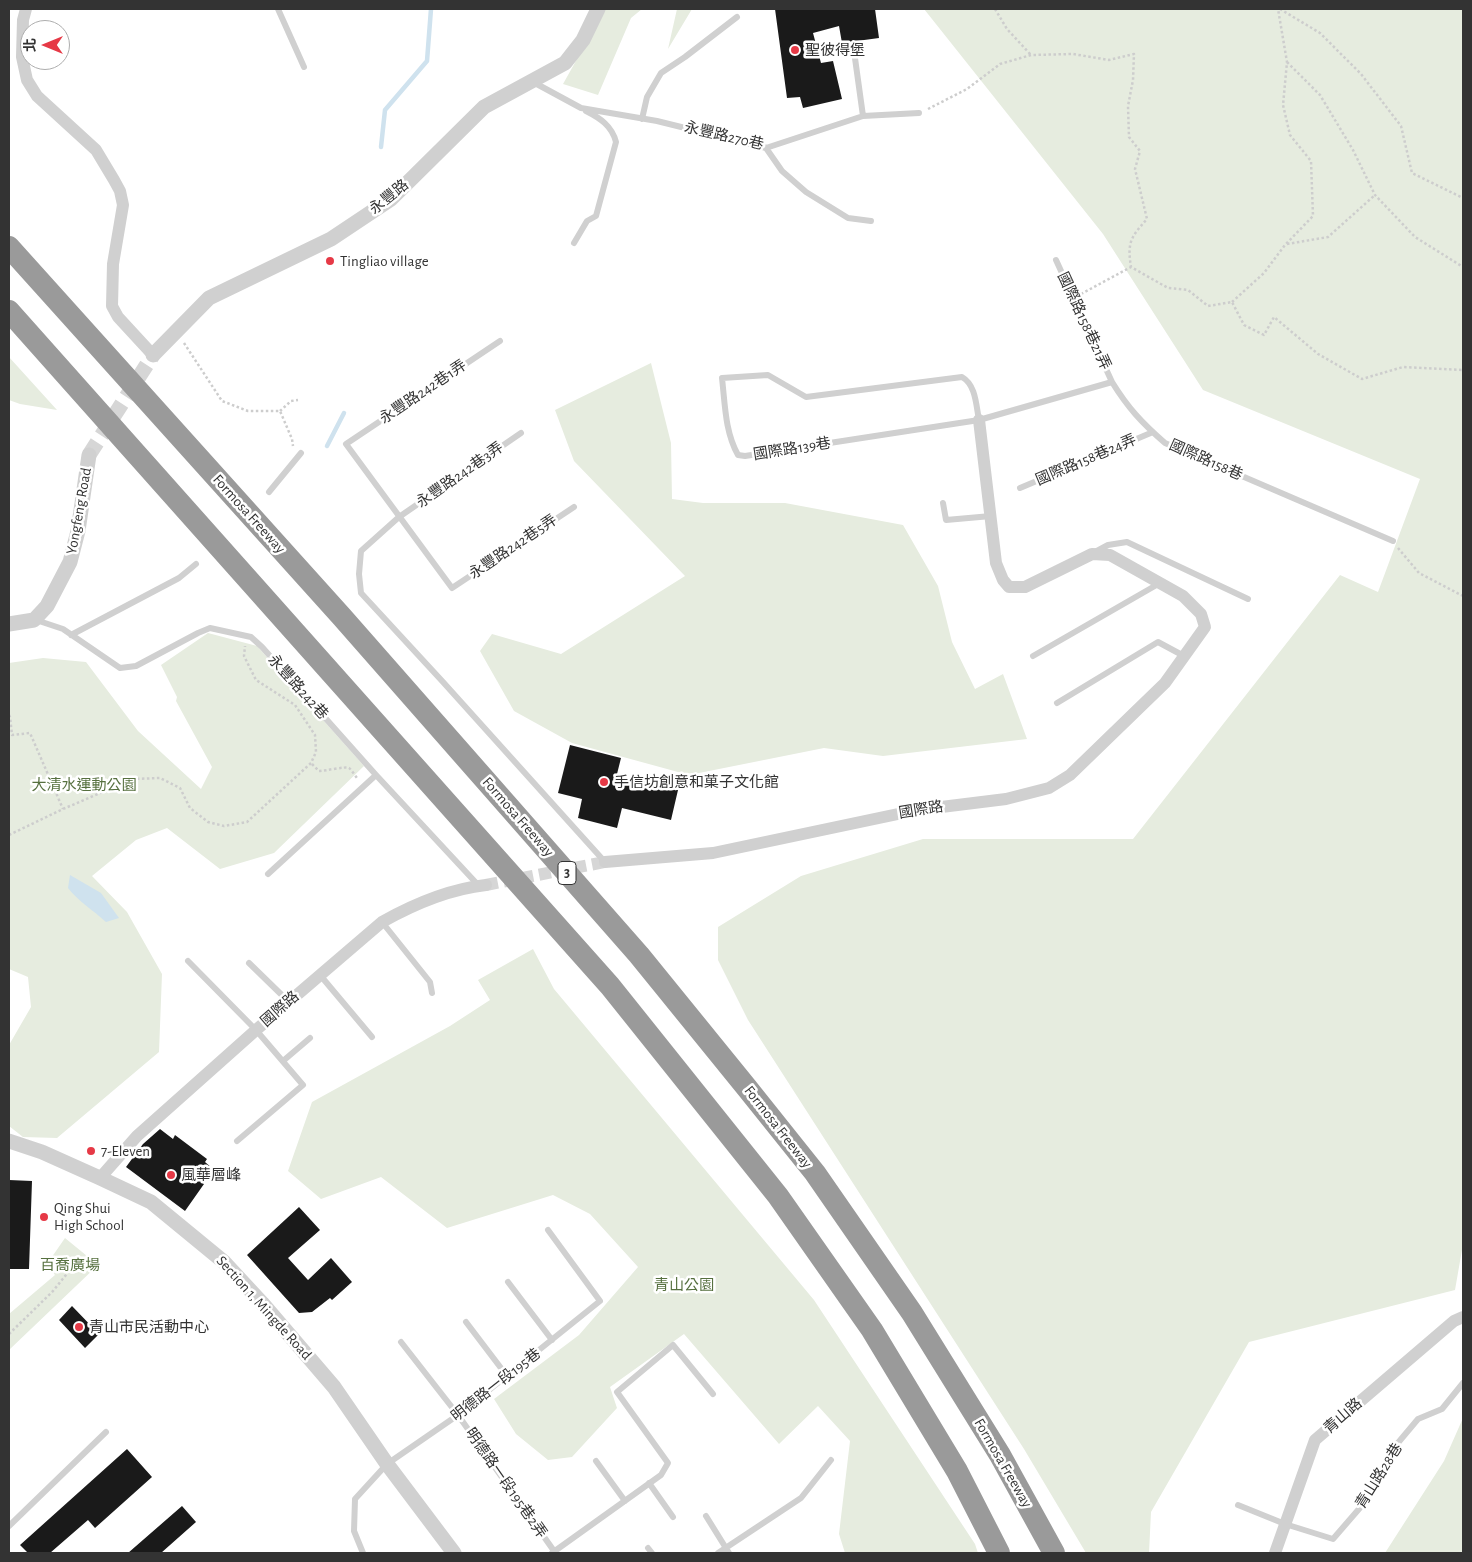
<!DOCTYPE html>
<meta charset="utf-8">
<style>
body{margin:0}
#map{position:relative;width:1472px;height:1562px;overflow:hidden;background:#fff;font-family:"Alegreya Sans","Noto Sans TC",sans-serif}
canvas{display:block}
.frame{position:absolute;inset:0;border:10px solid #333;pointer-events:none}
.north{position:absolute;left:20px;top:20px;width:50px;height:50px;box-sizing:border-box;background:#fff;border:1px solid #adadad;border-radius:50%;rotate:270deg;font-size:14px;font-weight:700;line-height:20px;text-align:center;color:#333}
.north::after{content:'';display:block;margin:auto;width:18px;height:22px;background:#e63946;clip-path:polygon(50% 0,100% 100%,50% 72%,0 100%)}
</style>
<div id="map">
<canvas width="1472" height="1562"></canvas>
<div class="frame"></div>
<div class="north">北</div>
</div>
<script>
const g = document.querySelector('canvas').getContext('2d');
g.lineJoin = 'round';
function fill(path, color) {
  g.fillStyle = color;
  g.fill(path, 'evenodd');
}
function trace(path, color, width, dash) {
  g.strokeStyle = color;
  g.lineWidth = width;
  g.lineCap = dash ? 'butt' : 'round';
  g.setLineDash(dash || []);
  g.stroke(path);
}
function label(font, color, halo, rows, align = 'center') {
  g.font = font + ' "Alegreya Sans","Noto Sans TC",sans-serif';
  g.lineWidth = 5;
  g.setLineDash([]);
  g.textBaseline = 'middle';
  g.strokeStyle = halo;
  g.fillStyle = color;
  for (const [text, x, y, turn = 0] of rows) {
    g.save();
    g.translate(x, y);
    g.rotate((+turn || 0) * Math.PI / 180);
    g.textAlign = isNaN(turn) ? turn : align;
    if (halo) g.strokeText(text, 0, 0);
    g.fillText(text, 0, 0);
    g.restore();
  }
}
const green = new Path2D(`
 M 605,9 L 642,9 L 631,18 L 598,95 L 563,84 Z
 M 677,9 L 692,9 L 668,49 Z
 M 924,9 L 1463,9 L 1463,1244 L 1455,1290 L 1249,1342 L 1151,1512 L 1149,1553 L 1086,1553 L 1024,1449 L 748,1020 L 718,960 L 718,927 L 801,876 L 923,839 L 1133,839 L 1340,575 L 1378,592 L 1420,479 L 1203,390 L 1103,234 Z
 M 9,357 L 57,410 L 20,404 L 9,400 Z
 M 651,363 L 671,443 L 672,499 L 703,503 L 785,503 L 903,525 L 938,586 L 952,642 L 975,689 L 1003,674 L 1027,739 L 883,756 L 824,748 L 689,775 L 572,743 L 514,711 L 480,651 L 492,634 L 561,654 L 685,576 L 574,461 L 555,410 Z
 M 208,633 L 257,646 L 364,766 L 274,853 L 220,869 L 167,828 L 136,840 L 92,876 L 127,912 L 162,974 L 159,1052 L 57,1138 L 23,1137 L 9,1126 L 9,1045 L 31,1007 L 28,977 L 9,969 L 9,663 L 43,658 L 86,662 L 138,731 L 201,789 L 212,767 L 176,701 L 177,697 L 161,665 Z
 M 533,949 L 554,989 L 814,1300 L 975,1544 L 978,1553 L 845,1553 L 839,1534 L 850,1441 L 818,1406 L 779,1444 L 684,1334 L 610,1387 L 617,1408 L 572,1457 L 548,1460 L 516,1434 L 494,1399 L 579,1335 L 638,1267 L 590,1214 L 553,1195 L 447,1228 L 381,1177 L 321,1199 L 288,1171 L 312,1102 L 450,1026 L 490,1000 L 478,980 Z
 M 65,1238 L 98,1265 L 9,1350 L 9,1314 L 55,1275 L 47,1264 Z
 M 1463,1418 L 1463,1553 L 1385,1553 L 1444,1461 Z`);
const water = new Path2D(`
 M 70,875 L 101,893 L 119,918 L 106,922 C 93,910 79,902 68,888 Z`);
const stream = new Path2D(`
 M 381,147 L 385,110 L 427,61 L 431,9
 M 327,446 L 344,413`);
const building = new Path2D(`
 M 775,9 L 875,9 L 879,38 L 842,43 L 839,26 L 813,33 L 821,63 L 833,61 L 842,99 L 803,108 L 800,97 L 787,98 Z
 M 570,745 L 621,758 L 617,774 L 678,790 L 671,820 L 622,808 L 617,828 L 578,818 L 582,799 L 558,793 Z
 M 160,1129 L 173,1139 L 175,1135 L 207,1159 L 205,1162 L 212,1168 L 201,1182 L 204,1184 L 185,1211 L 126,1167 L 143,1144 Z
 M 9,1180 L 32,1181 L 29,1269 L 9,1269 Z
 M 299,1207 L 320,1230 L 288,1258 L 308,1280 L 331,1258 L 352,1282 L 332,1300 L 330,1298 L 312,1312 L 299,1313 L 247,1255 Z
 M 72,1306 L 99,1334 L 85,1348 L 59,1320 Z
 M 127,1449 L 152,1477 L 95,1528 L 88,1520 L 50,1553 L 28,1553 L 20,1545 Z
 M 182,1506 L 196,1522 L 161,1553 L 128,1553 Z`);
const minorTunnel = new Path2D(`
 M 486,885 L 605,862`);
const tertiaryTunnel = new Path2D(`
 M 89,455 L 153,355`);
const path = new Path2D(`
 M 995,9 L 1007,29 L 1031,55
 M 1280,9 L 1320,33 L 1361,74 L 1401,126 L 1412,173 L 1463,198
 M 1287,62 L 1320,95 L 1353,150 L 1375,195 L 1415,237 L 1463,267
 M 928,109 L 967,89 L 1000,64 L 1031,55 L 1073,54 L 1109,60 L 1134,54 L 1133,80 L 1128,106 L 1129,137 L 1140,151 L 1135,169 L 1147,219 C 1131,237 1127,242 1131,267 L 1168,288 L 1188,290 L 1208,306 L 1232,302 L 1244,325 L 1264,335 L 1274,317 L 1318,354 L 1362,379 L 1403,367 L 1463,370
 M 1287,244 L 1328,237 L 1375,195
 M 1081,294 L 1131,267
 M 1232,302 L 1264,273 L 1285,245 L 1313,216 L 1311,161 L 1290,135 L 1283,105 L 1287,62 L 1278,9
 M 184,343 L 222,401 L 248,411 L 280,411 L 292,439 L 293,446
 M 280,411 L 291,401 L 298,400
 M 1398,548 L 1419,573 L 1463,596
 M 9,715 L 10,717 L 12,735 L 30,733 L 63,809
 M 312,764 L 319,771 C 325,771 346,766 349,768 C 352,770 355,776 358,779
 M 9,835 L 63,809 L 133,779 L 160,778 L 180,788 L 190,808 L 208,822 L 224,826 L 247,822 L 311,763 L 316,752 L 315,735 L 295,705 L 256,680 L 244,656 L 245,646
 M 9,1334 L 53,1291 L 74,1265`);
const service = new Path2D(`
 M 278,9 L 304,67
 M 854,51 L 863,116
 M 533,82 L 581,108 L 657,121 L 766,148 L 863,116 L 919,113
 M 642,119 L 647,97 L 661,73 L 685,57 L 737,17
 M 766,148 L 782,171 L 806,192 L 848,218 L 871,221
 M 574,243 L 587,221 L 596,216 L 616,142 C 612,126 600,118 586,111
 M 1056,260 L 1112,382
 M 500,341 L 346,444 L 452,588 L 574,507
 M 979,420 C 976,405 976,385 962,377 L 806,397 L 768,375 L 722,378 C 725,404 725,432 738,455 L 745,456 L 979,420 L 1112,382 C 1128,408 1142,423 1165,443 L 1393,541
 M 521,433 L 399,517 L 361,551 L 359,574 L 361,593 L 443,682 L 605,862
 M 1020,488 L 1153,432
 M 269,492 L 301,453
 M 943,503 L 946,520 L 991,516
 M 1095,552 L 1108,545 L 1127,542 L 1248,599
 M 36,620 L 63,629 L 120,668 L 136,666 L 198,633 L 210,628 L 251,637 L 262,647 L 376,775 L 479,886
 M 71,635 L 179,578 L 196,564
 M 1033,656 L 1160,583
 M 1057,703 L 1158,642 L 1184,656
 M 268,874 L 376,775
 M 382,922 L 430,982 L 432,993
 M 188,961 L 256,1030 L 303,1085 L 237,1141
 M 249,963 L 289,1002
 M 320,975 L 372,1037
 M 283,1061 L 310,1038
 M 508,1282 L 552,1340
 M 466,1322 L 507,1376
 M 401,1342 L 458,1415 L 554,1551
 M 596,1461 L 625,1501
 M 649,1483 L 673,1517
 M 1238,1505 L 1285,1524 L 1333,1539 L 1365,1502 L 1397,1444 L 1418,1419 L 1442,1409 L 1463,1383
 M 706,1516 L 729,1553
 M 9,1526 L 106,1432
 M 648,1548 L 652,1553
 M 363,1553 L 354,1531 L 355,1499 L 387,1464 L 458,1415 L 600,1301 L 548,1230
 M 552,1553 L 661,1475 L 668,1463 L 617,1392 L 673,1345 L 713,1394
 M 718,1553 L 801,1498 L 831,1460`);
const minor = new Path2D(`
 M 26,9 L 23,20 L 22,57 L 27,80 L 37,96 L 96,150 L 114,180 L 120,191 L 123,205 L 113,264 L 112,306 L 118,317 L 153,355
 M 605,862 L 713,853 L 917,810 L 1006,799 L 1049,788 L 1070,775 L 1165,683 L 1205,627 L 1201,614 L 1183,596 L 1110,555 L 1092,554 L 1025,587 L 1009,587 L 1003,580 L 996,563 L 979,420
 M 100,1178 L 137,1136 L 256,1030 L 382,922 C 414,904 450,889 486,885
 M 1275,1553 L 1315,1440 L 1454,1321 L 1463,1317`);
const tertiary = new Path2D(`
 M 153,355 L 209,298 L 331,239 L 391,199 L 484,107 L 565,63 L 583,40 L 598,9
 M 9,624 L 34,620 L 47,606 L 70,562 L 78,531 L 89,455
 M 9,1141 L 42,1152 L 100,1178 L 151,1202 L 224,1262 L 262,1303 L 334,1387 L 387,1464 L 454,1553`);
const motorway = new Path2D(`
 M 9,247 L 342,617 L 639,955 L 747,1088 L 815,1173 L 912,1313 L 1000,1455 L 1054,1553
 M 9,311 L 610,986 L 778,1196 L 872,1330 L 957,1471 L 999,1553`);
const markers = [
 [795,50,5,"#e63946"],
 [330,261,5,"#e63946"],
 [604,782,5,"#e63946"],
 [91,1151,5,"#e63946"],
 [171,1175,5,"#e63946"],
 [44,1217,5,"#e63946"],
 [79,1327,5,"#e63946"]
];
const shields = [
 [567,873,18]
];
const shieldNames = [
 ["3",567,873]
];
const poiNames = [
 ["聖彼得堡",805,50],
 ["Tingliao village",340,261],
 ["手信坊創意和菓子文化館",614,782],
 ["7-Eleven",101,1151],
 ["風華層峰",181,1175],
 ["Qing Shui",54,1208],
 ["High School",54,1225],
 ["青山市民活動中心",89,1327]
];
const streetNames = [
 ["永豐路270巷",724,136,13],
 ["永豐路",389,197,-39],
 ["國際路158巷21弄",1084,321,65],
 ["永豐路242巷1弄",423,392,-34],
 ["國際路139巷",792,449,-9],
 ["國際路158巷24弄",1086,460,-23],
 ["國際路158巷",1206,460,24],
 ["永豐路242巷3弄",460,475,-35],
 ["Yongfeng Road",79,511,-80],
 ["Formosa Freeway",249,514,48],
 ["永豐路242巷5弄",513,547,-34],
 ["永豐路242巷",298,687,48],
 ["國際路",921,810,-9],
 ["Formosa Freeway",518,817,49],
 ["國際路",280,1009,-41],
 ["Formosa Freeway",778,1127,52],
 ["Section 1, Mingde Road",264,1308,48],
 ["明德路一段195巷",496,1385,-38],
 ["青山路",1343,1416,-41],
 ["Formosa Freeway",1003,1463,60],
 ["青山路28巷",1379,1476,-58],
 ["明德路一段195巷2弄",506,1483,55]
];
const parkNames = [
 ["大清水運動公園",84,785],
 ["百喬廣場",70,1265],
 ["青山公園",684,1285]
];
fill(green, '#e6ecdf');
fill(water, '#cfe2ee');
trace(stream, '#cfe2ee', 4.5);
fill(building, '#1a1a1a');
trace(minorTunnel, '#d6d6d6', 12, [12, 6]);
trace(tertiaryTunnel, '#d6d6d6', 15, [15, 8]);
trace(path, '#cdcdcd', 2.5, [2.5, 2.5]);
trace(service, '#d0d0d0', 6);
trace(minor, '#d0d0d0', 12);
trace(tertiary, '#d0d0d0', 15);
trace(motorway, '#9a9a9a', 22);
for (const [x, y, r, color] of markers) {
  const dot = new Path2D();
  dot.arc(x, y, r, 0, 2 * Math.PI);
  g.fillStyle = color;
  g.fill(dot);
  trace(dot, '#fff', 2);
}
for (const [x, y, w] of shields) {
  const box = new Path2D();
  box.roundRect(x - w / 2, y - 11.5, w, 23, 4);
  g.fillStyle = '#fff';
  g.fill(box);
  trace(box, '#333', 1);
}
label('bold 14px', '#333', null, shieldNames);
label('15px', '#333', '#fff', poiNames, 'left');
label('15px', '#333', '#fff', streetNames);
label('15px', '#56703f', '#fff', parkNames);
</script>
